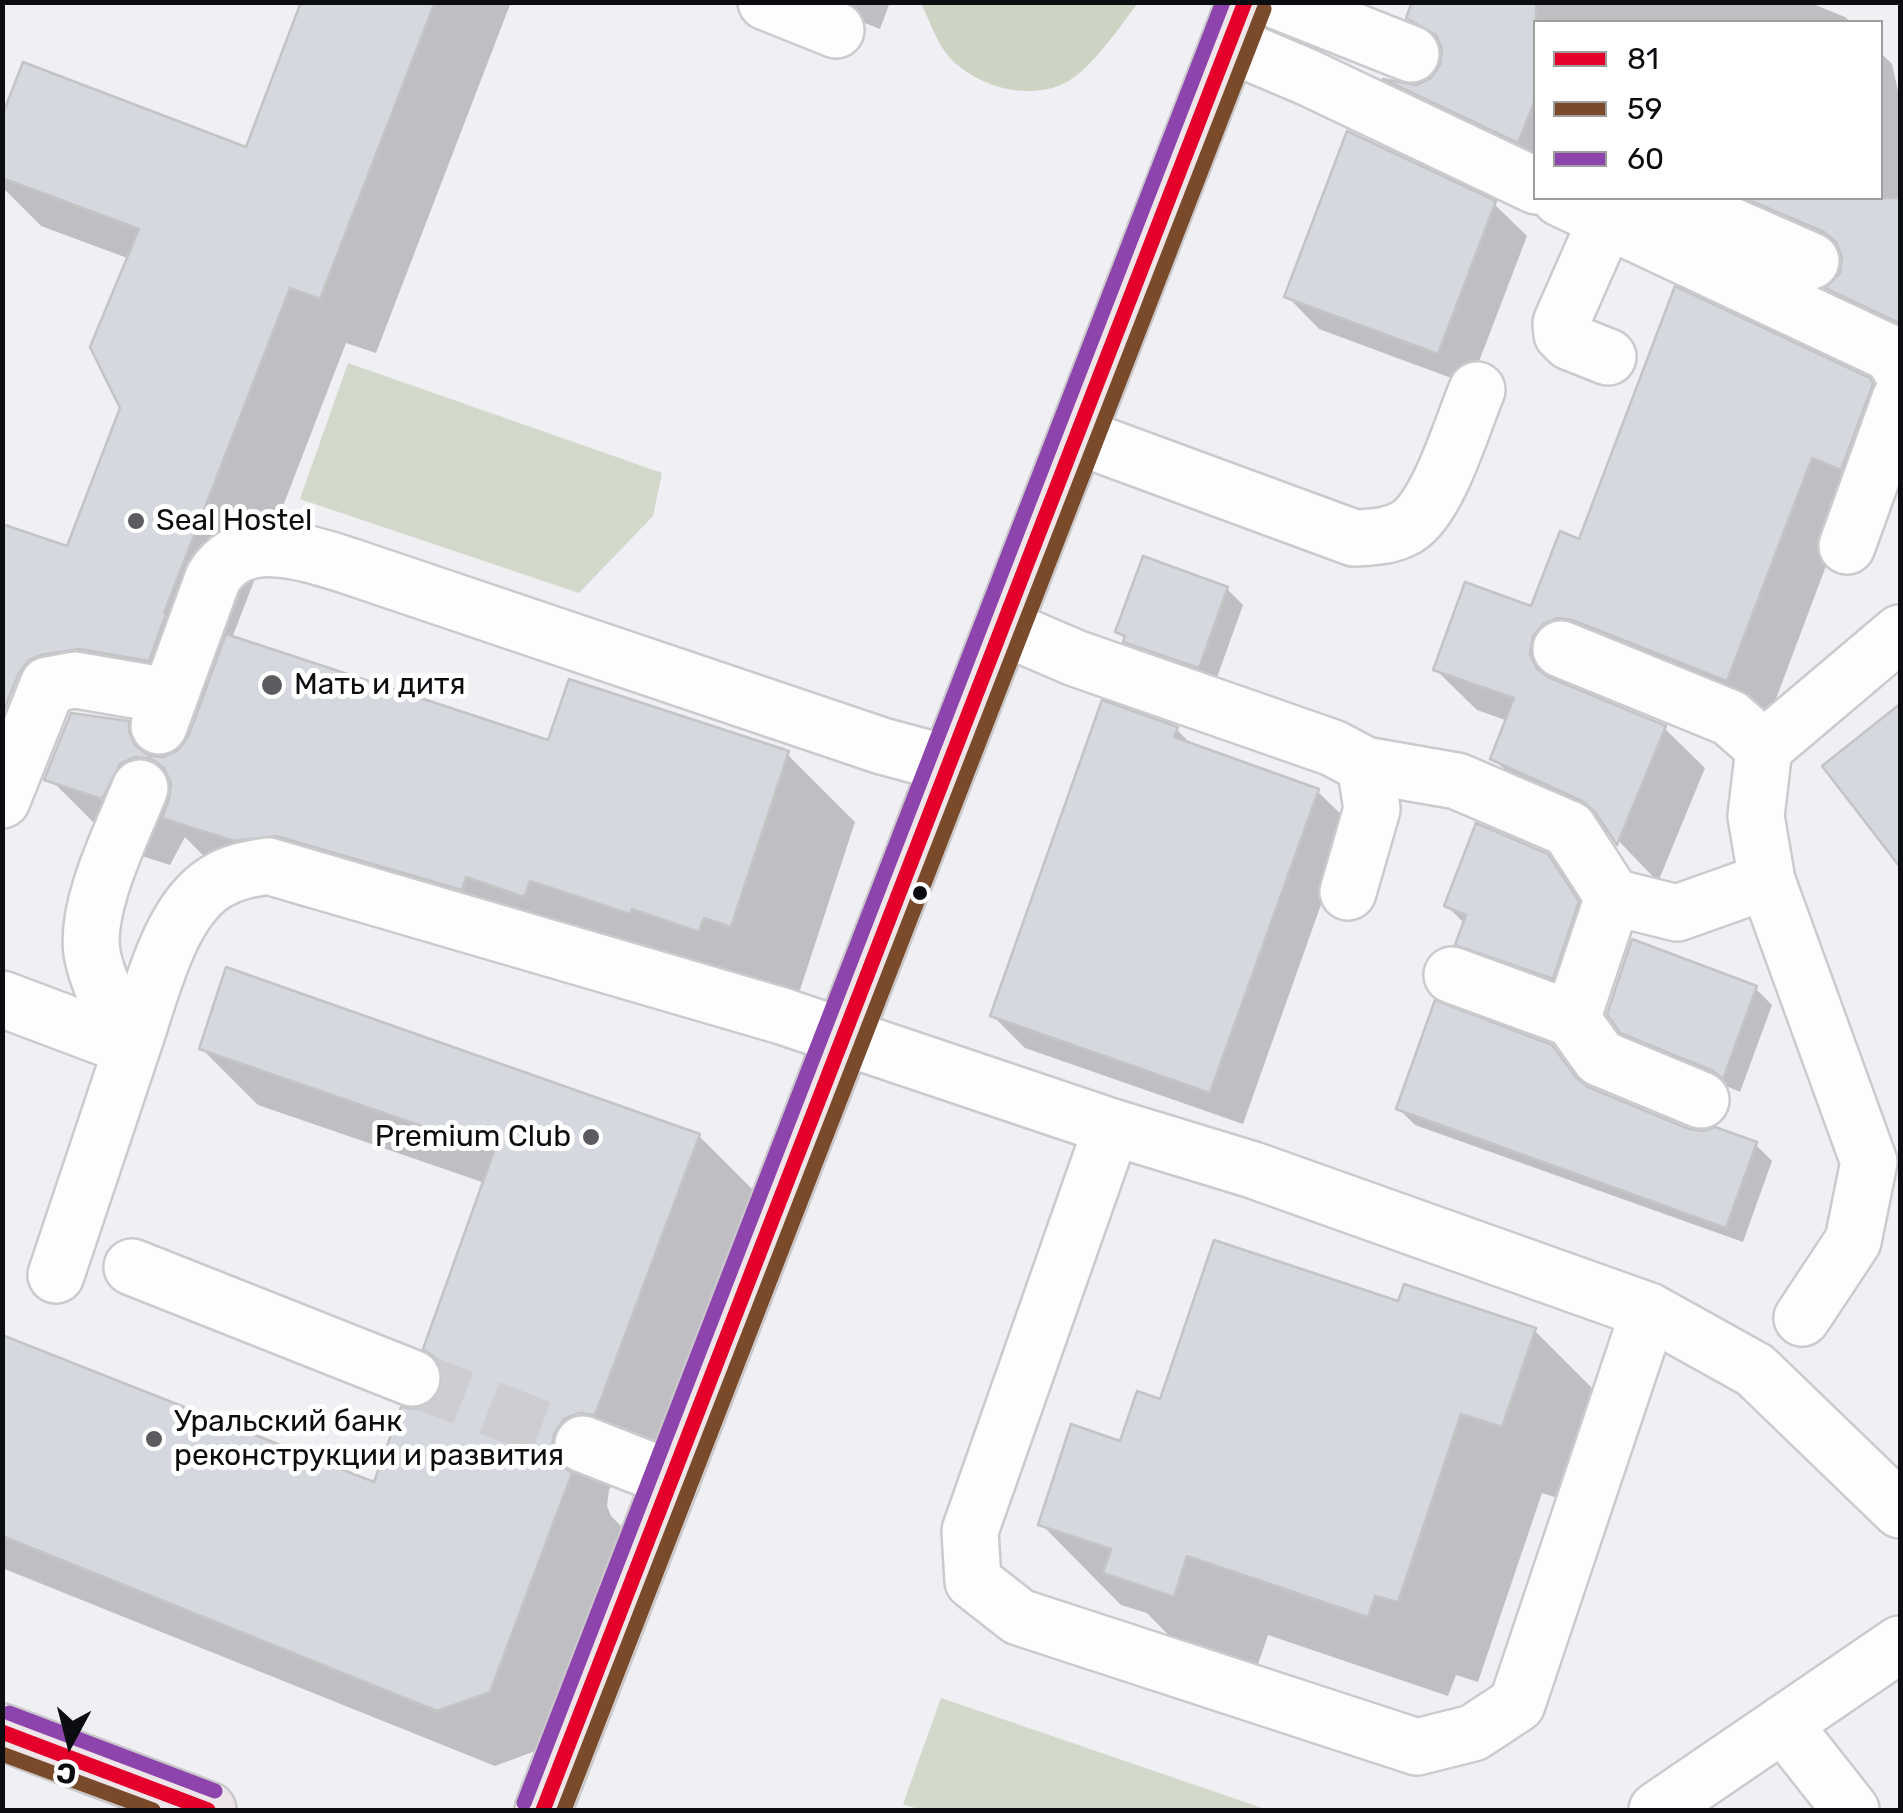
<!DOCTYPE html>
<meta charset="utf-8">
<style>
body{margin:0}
#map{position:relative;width:1903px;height:1813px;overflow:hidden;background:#efeff4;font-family:Rubik,sans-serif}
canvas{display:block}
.frame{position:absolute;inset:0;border:5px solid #0c0d10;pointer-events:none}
.legend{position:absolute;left:1533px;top:20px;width:350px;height:180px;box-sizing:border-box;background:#fff;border:2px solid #9e9e9f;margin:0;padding:12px 18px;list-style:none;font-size:30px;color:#0c0d10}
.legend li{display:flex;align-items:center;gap:20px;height:50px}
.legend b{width:50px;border:2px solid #9e9e9f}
.north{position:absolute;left:20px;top:1693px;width:100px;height:100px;-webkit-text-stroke:8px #fff;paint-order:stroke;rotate:187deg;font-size:28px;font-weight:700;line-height:40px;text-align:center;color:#0c0d10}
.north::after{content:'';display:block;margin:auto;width:35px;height:45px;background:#0c0d10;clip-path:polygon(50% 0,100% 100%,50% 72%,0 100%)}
</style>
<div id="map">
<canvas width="1903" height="1813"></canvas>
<div class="frame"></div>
<ul class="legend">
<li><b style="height:12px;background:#e4002b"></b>81</li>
<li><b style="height:12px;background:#7a4b2a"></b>59</li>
<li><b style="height:12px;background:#8e44ad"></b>60</li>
</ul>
<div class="north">С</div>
</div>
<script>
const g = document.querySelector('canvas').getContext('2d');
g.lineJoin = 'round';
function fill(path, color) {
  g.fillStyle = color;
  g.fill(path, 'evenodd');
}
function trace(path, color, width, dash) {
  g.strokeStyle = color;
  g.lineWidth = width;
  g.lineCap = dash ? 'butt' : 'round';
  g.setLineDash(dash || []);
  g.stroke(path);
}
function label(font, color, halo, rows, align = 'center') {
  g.font = font + ' Rubik,sans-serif';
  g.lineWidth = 10;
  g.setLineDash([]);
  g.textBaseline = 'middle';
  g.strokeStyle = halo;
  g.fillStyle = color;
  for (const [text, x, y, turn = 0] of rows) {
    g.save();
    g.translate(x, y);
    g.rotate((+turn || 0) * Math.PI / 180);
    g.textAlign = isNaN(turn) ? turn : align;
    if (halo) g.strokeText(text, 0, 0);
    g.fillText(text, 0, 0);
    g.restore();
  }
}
const green = new Path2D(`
 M 348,363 L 662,473 L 653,516 L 579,593 L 300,499 Z
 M 941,1698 L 1268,1810 L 921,1810 L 903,1804 Z`);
const forest = new Path2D(`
 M 921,3 L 1138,3 C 1120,26 1091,70 1065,83 C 1028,101 978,87 950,58 C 937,44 929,19 921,3 Z`);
const shadow = new Path2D(`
 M 304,2 L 511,2 L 376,353 L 346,343 L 232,638 L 550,743 L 787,754 L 855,822 L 799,993 L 771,984 L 767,999 L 346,903 L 304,908 L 232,885 L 185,837 L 170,865 L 120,849 L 52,781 L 128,723 L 164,759 L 180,752 L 191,738 L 199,715 L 150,706 L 94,680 L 58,644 L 68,549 L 123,408 L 130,259 L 41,226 L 2,187 L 2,123 L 247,150 Z
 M 812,2 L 890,2 L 880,29 Z
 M 1415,2 L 1808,2 L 1845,17 L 1851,22 L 1536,22 L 1536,173 L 1432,124 L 1391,83 L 1417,87 L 1433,80 L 1443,65 L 1444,53 L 1409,18 Z
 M 1880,52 L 1892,64 L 1900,100 L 1900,346 L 1874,333 L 1829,288 L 1841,276 L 1843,265 L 1683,198 L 1880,198 Z
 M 1494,204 L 1527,236 L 1470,385 L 1319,329 L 1287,296 Z
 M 1868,380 L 1900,412 L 1852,497 L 1768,720 L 1572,677 L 1571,689 L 1664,728 L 1705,768 L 1658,882 L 1613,835 L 1534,799 L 1493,758 L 1508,721 L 1477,710 L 1436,670 L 1532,609 L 1580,542 Z
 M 1227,589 L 1243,605 L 1215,683 L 1142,657 L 1118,632 Z
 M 1900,707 L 1900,863 L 1826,767 Z
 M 1176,729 L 1194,747 L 1317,791 L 1350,823 L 1243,1124 L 1025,1048 L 993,1016 Z
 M 1546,856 L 1580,889 L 1610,936 L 1585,1009 L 1490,977 L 1458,944 L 1465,924 L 1447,906 ZM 1561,878 L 1567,878 L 1587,910 L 1583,913 Z
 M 1755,988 L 1772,1005 L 1740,1092 L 1639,1048 L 1622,1031 Z
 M 1551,1047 L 1584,1087 L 1688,1131 L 1755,1144 L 1772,1161 L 1743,1242 L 1415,1125 L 1398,1108 Z
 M 201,1048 L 699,1136 L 755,1192 L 651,1470 L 620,1475 L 609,1490 L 607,1506 L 611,1516 L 627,1532 L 546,1747 L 495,1766 L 2,1568 L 2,1338 L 376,1486 L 418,1411 L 432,1405 L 444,1390 L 445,1372 L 426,1348 L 485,1183 L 258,1105 Z
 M 1400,1305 L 1534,1330 L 1615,1411 L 1583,1506 L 1542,1493 L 1478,1682 L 1456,1675 L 1448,1696 L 1268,1635 L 1254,1676 L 1186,1653 L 1147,1613 L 1121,1605 L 1041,1524 L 1161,1402 Z`);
const building = new Path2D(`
 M 301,2 L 435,2 L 320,299 L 290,288 L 164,613 L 166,614 L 149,661 L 80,649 L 41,655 L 29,660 L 19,673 L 2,715 L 2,524 L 67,546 L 120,408 L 90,347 L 139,229 L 2,178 L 2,116 L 23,62 L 246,147 Z
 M 1412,2 L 1536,2 L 1536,97 L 1518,143 L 1383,79 L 1416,85 L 1431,78 L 1440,65 L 1442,49 L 1436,35 L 1406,18 Z
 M 1347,131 L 1496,201 L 1438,354 L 1284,297 Z
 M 1744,198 L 1900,198 L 1899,323 L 1825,288 L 1840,273 L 1842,257 L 1836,242 L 1824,232 Z
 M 1675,286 L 1870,378 L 1873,384 L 1841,470 L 1812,458 L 1727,681 L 1572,620 L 1558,618 L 1543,624 L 1533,636 L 1530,654 L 1537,669 L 1548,677 L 1666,726 L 1617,845 L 1595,812 L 1582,801 L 1490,759 L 1514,698 L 1433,670 L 1465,582 L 1531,606 L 1560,531 L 1579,539 Z
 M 1143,556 L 1228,587 L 1199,668 L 1123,642 L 1125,636 L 1115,632 Z
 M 226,634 L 548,740 L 569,679 L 789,751 L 731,927 L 704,918 L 699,932 L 632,909 L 630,914 L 530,881 L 524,897 L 466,877 L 462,890 L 276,836 L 234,841 L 162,818 L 169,799 L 171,783 L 164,768 L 151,759 L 135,757 L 120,764 L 102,799 L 44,780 L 71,713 L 129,721 L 129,732 L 135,745 L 149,756 L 163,757 L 178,750 L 188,737 Z
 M 1102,700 L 1178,727 L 1174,737 L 1319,789 L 1210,1093 L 990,1016 Z
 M 1900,704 L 1900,867 L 1822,766 Z
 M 1476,823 L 1548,854 L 1579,901 L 1553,979 L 1455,945 L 1466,915 L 1444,906 Z
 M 1632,939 L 1757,986 L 1723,1079 L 1713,1071 L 1620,1033 L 1607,1014 Z
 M 226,967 L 700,1134 L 595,1415 L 579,1413 L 564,1419 L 554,1434 L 552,1448 L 558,1463 L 572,1473 L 490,1692 L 437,1711 L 2,1536 L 2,1335 L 374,1482 L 401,1407 L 418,1409 L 431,1403 L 441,1389 L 443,1372 L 437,1359 L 423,1349 L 494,1151 L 199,1049 Z
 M 1435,1000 L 1552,1045 L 1575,1076 L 1588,1087 L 1689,1129 L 1704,1131 L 1715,1127 L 1757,1142 L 1726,1228 L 1396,1109 Z
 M 1214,1240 L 1398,1301 L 1404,1284 L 1536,1328 L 1502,1427 L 1461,1414 L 1398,1602 L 1375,1596 L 1368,1617 L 1187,1556 L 1174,1597 L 1103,1573 L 1111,1549 L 1038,1525 L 1071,1424 L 1120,1441 L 1137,1391 L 1160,1399 Z`);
const minorTunnel = new Path2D(`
 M 412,1378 L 583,1444`);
const minor = new Path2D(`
 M 766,2 L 836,30
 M 1280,2 L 1411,54
 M 1229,44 L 1307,77 L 1536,186
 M 1560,198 L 1892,354 L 1900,368
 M 1668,198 L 1811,261
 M 1608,357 L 1570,342 L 1562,334 L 1561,323 L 1616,198
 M 1077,436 L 1354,538 C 1373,537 1390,537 1407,527 C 1439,507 1462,425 1477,390
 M 1847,546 L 1900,399
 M 1003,627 L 1075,658 L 1333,748 L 1365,765 L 1372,809 L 1348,892
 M 1561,649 L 1730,718 L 1764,748
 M 159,726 L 213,578 C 242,530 305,552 349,566 L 882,746 L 949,764
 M 1365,765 L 1457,781 L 1569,829 L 1613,897
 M 2,800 L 48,685 L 75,680 L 169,696
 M 1452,975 L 1572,1019
 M 2,999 L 132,1048 C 150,998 168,911 216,882 C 232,872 249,869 268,866 L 782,1016 L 1112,1127 L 1253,1170 L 1649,1311 L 1755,1370 L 1900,1510
 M 1701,1100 L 1600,1058 L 1572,1019 L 1613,897 L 1677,913 L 1767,881
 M 1112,1127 L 970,1531 L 973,1581 L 1019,1617 L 1417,1747 L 1473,1733 L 1517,1704 L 1649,1311
 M 132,1267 L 412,1378
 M 56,1275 L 132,1048 C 118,1017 98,987 92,953 C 85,905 122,834 140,788
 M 1802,1318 L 1853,1241 L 1869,1162 L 1767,881 L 1756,816 L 1764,748 L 1900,633
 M 583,1444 L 672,1479
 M 1783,1724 L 1851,1810
 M 1657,1810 L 1900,1644`);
const major = new Path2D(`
 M 2,1732 L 208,1810
 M 543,1810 L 1245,2`);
const bus1 = new Path2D(`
 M 2,1732 L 208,1810
 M 543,1810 L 1245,2`);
const bus2 = new Path2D(`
 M 2,1754 L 153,1810
 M 564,1810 L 1264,9`);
const bus3 = new Path2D(`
 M 9,1713 L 215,1791
 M 524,1803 L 1223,2`);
const markers = [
 [136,521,10,"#5b5c60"],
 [272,685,12,"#5b5c60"],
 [920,893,9,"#0c0d10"],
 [591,1137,10,"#5b5c60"],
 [154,1439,10,"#5b5c60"]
];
const poiNames = [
 ["Seal Hostel",156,521],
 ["Мать и дитя",294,685],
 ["Premium Club",571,1137,"right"],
 ["Уральский банк",174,1422],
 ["реконструкции и развития",174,1456]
];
fill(green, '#d2d8ca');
fill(forest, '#cdd4c4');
fill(shadow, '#0003');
fill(building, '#d6d8df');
trace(building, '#c4c4c7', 2.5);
trace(minorTunnel, '#cdcdd2', 55, [55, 28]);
trace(minor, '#cbcbcf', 60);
trace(major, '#c9c9cb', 60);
trace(minor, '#fdfdfd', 55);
trace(major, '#eee5e8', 55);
trace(bus1, '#e4002b', 15);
trace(bus2, '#7a4b2a', 15);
trace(bus3, '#8e44ad', 15);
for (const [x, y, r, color] of markers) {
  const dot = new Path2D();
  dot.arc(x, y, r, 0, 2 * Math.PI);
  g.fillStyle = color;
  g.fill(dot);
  trace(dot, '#fff', 4);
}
label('30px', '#0c0d10', '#fff', poiNames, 'left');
</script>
